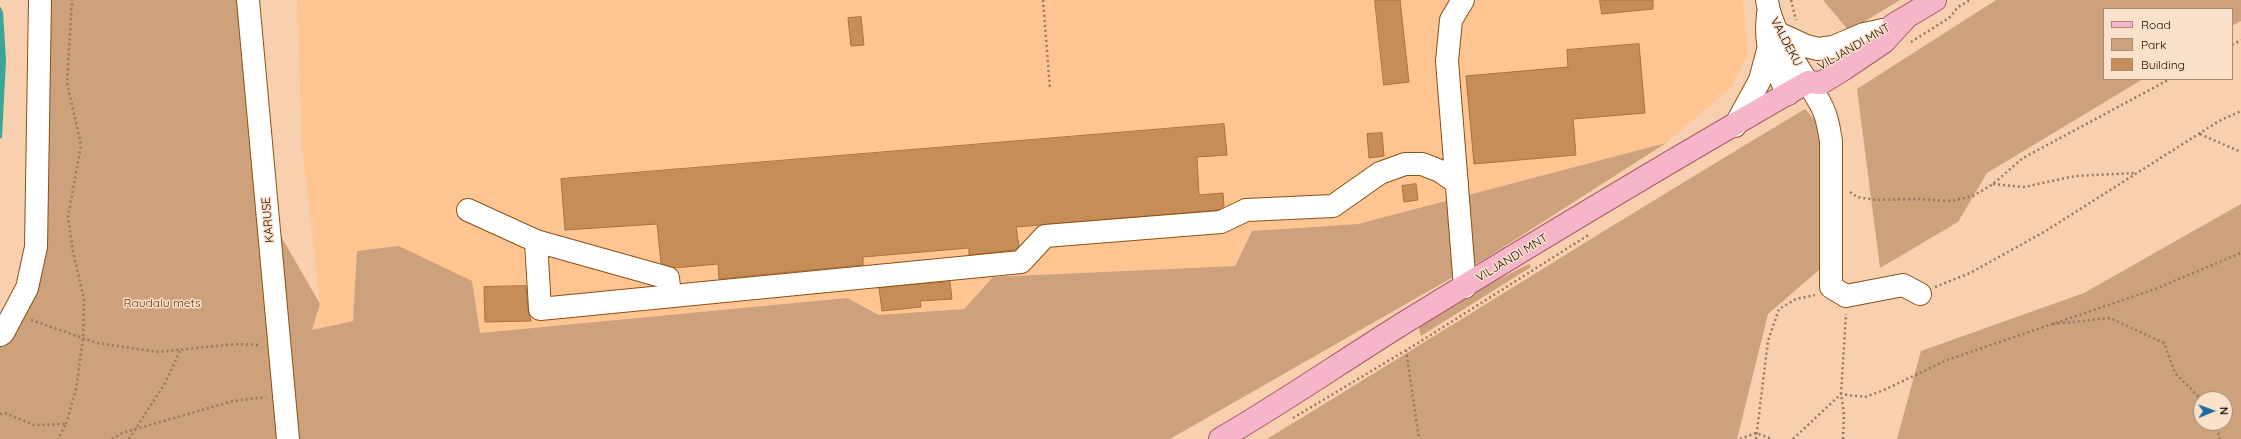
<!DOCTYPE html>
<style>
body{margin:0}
#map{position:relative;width:2241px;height:439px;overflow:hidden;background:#f8d0af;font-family:Quicksand,sans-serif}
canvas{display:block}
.legend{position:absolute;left:2103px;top:8px;width:130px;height:72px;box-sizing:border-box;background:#fbe0ca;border:1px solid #a28b79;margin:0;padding:5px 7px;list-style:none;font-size:12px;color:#1c0b00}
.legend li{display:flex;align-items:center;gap:8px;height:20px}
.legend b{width:20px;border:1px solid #a28b79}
.north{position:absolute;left:2193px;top:391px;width:40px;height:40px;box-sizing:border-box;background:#fbe0ca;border:1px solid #a28b79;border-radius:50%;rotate:89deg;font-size:11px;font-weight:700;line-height:16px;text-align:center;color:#1c0b00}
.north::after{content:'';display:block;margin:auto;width:14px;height:18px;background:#1d6c9e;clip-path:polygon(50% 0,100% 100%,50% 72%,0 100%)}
</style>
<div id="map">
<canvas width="2241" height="439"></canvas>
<ul class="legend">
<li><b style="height:5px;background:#f7b5c9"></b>Road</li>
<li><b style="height:11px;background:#cca17c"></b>Park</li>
<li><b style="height:11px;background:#c78d59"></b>Building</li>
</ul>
<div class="north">N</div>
</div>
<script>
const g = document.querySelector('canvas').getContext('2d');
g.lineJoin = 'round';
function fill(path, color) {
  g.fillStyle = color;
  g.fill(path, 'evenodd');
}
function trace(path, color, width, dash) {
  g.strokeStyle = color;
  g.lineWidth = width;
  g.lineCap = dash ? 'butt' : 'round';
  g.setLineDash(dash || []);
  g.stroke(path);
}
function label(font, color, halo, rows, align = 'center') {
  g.font = font + ' Quicksand,sans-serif';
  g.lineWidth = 3;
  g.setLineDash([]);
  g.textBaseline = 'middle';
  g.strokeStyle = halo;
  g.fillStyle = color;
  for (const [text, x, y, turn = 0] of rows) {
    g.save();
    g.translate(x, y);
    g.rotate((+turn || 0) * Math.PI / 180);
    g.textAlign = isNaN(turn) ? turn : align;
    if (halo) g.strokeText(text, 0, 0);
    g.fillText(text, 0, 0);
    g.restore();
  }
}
const built = new Path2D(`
 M 297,0 L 1743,0 L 1748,55 L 1731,88 L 1666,143 L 1358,224 L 1252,231 L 1235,266 L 993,277 L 964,309 L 879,316 L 847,298 L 479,333 L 472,281 L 357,251 L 353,321 L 312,330 L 320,304 L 302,147 Z`);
const green = new Path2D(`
 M 40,0 L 254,0 L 270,217 L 320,304 L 312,330 L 353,321 L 357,251 L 399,246 L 472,281 L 480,333 L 847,298 L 879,315 L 964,309 L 993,277 L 1235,266 L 1252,231 L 1358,224 L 1666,143 L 1488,257 L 1170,439 L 0,439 L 0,335 L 27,288 Z
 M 1823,0 L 1900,0 L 1849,31 Z
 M 1996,0 L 2241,0 L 2241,21 L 2232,26 L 2232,9 L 2104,9 L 2104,79 L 2143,79 L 1987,173 L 1958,222 L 1880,268 L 1857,89 Z
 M 1805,109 L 1814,119 L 1819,117 L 1819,270 L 1768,314 L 1737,439 L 1267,439 C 1447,329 1624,217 1805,109 Z
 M 2241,204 L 2241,439 L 1897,439 L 1921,351 L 2084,293 ZM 2201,399 L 2225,399 L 2225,423 L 2201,423 Z
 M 1529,264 L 1531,267 L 1421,336 L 1419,330 L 1421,324 L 1489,284 Z`);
const water = new Path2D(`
 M 0,6 L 3,12 L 6,60 L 2,137 L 0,139 Z`);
const building = new Path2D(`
 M 1375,0 L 1400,0 L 1409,82 L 1384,85 Z
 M 1600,0 L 1653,0 L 1653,9 L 1602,14 Z
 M 861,17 L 864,45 L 851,46 L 848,18 Z
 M 1639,44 L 1645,113 L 1573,119 L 1576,155 L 1474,164 L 1466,76 L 1568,67 L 1567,50 Z
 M 1224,124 L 1227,155 L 1197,157 L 1199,195 L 1223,193 L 1224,206 L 1218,210 L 1016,227 L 1019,246 L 1015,250 L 969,255 L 969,248 L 863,257 L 863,265 L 719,279 L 718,264 L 674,268 L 661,263 L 657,224 L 565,230 L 561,179 Z
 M 1382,133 L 1384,156 L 1369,158 L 1367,134 Z
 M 1416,184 L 1418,200 L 1404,202 L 1402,186 Z
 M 950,282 L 952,299 L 920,301 L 921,307 L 882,311 L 879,288 Z
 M 526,286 L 528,310 L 531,321 L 485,322 L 484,287 Z`);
const path = new Path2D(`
 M 1043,0 L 1050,89
 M 1791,0 L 1796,20
 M 1911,42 L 1949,18 L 1958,7 L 1970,0
 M 2232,45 L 2241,40
 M 2200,134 L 2241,152
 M 1993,184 L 2024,187 L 2075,176 L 2135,173
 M 1850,192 L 1857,197 L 1876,200 L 1919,199 L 1951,201 L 1973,196 L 1993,184 L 2023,158 L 2170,79
 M 1935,287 L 1970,273 L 2044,232 L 2219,121 L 2241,111
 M 31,320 L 97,343 L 158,352 L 235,344 L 261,345
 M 2053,324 L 2110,318 L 2164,343 L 2175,373 L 2201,399
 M 1406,350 L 1419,439
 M 0,414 L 5,413 L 34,425 L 66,424 L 58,439
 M 1293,418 L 1418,343 L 1590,234
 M 2216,423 L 2220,439
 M 66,424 L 76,389 L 83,339 L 84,299 L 73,252 L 68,217 L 81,145 L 67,83 L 72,0
 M 112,439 L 122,433 L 233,401 L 266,397
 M 129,439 L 164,385 L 181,349
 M 1740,439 L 1756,433 L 1772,439
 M 1756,439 L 1768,341 L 1779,309 L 1796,299 L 1815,295
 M 1793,439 L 1841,394 L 1865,397 L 1884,390 L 1947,360 L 2155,289 L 2241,253
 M 1843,439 L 1844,414 L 1841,394 L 1846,314`);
const minor = new Path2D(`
 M 248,0 L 288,439
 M 1463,0 L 1451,20 L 1447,61 L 1465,287
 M 1767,0 C 1771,37 1807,75 1823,109 C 1828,119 1829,130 1831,141 L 1831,287 L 1846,296 L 1903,285 L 1920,294
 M 1768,14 C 1764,49 1773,63 1788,94
 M 1780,34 L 1806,46 L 1818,49 L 1833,47 L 1864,34 L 1883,30
 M 1735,126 L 1760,80 L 1768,50
 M 468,210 L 536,241 L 540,309 L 1021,262 L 1045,236 L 1221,222 L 1246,210 L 1333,206 L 1380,173 L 1405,164 L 1422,164 L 1440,171 L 1457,183
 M 536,241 L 668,278 L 670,296
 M 0,335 L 3,333 L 27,288 L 36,247 L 40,0`);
const major = new Path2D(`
 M 1893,25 L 1935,0
 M 1220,439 C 1284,402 1344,360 1407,321 C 1539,240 1673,159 1808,82 L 1821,83 L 1844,69 L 1884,42 L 1906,18`);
const streetNames = [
 ["VALDEKU",1786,42,62],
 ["VILJANDI MNT",1854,47,-30],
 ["KARUSE",268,220,-95],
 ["VILJANDI MNT",1512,258,-31]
];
const parkNames = [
 ["Raudalu mets",162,303]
];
fill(built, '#fec593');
fill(green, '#cca17c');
fill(water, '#3ba596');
fill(building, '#c78d59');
trace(building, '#ad7138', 1);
trace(minor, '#8a5112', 24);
trace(major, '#a75a6b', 24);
trace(path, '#967861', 2.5, [2, 3]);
trace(minor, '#fff', 22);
trace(major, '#f7b5c9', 22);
label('12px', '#1c0b00', '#fbe0ca', streetNames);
label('12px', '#5f380f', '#fbe0ca', parkNames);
</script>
